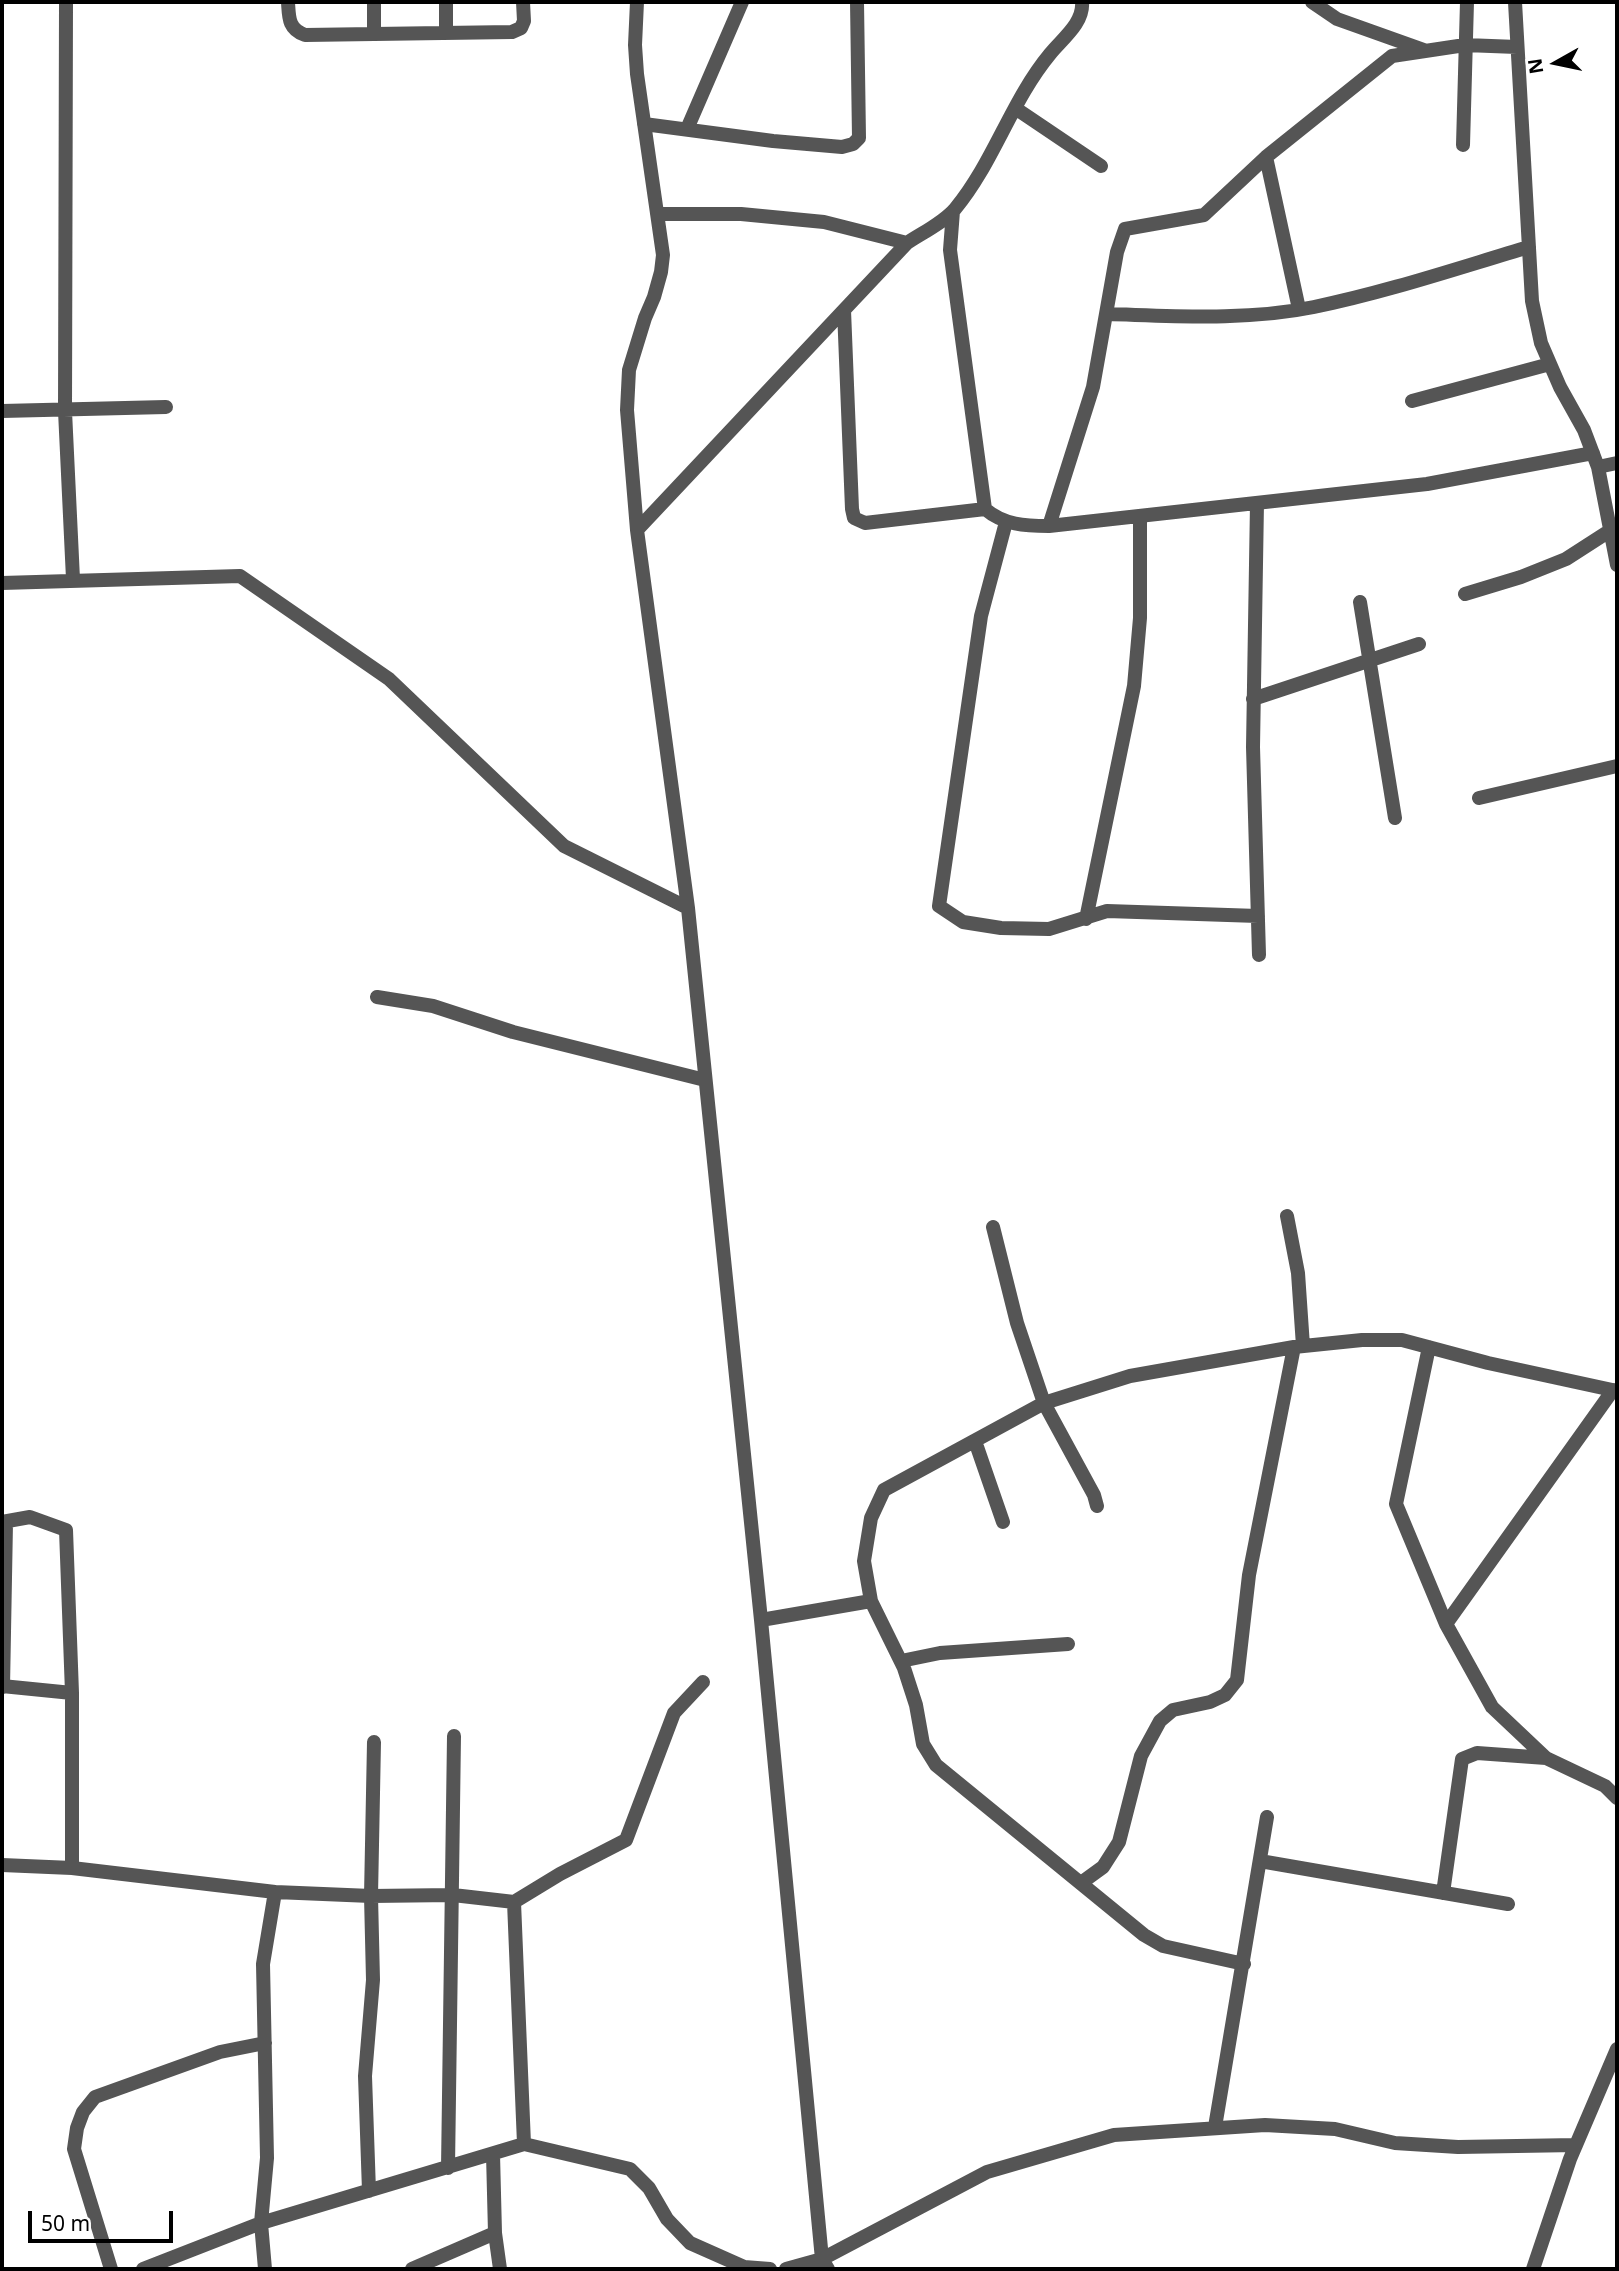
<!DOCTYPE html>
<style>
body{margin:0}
#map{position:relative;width:1619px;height:2271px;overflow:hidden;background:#fff;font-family:"Noto Sans",sans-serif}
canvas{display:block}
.frame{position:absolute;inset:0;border:4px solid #000;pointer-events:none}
.north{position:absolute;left:1521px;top:28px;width:70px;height:70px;-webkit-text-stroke:5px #fff;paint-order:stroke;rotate:261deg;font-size:19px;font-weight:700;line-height:28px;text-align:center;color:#000}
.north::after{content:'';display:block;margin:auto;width:24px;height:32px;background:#000;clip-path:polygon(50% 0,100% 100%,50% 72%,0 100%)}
.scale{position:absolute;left:28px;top:2211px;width:145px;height:32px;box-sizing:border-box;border:4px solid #000;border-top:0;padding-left:9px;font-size:21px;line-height:24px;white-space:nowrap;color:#000;-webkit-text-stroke:5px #fff;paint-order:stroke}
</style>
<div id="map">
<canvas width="1619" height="2271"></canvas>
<div class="frame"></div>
<div class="north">N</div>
<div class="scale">50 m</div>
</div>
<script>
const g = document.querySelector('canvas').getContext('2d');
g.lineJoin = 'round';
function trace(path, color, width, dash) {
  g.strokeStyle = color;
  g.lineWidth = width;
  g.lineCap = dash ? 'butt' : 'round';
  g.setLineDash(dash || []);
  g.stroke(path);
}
const minor = new Path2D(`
 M 66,2 L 65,411 L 73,579
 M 288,2 C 289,17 288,29 305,35 L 512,32 L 521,28 L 524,21 L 523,2
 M 637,2 L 635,45 L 637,74 L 663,255 L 661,272 L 654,297 L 645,318 L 629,370 L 627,410 L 637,530 L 688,908 L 761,1620 L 822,2259 L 828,2269
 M 1312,2 L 1337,19 L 1424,50
 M 1515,2 L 1532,301 L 1541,343 L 1560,387 L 1584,430 L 1598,467 L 1617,565
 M 446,33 L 446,2
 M 374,34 L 374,2
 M 1015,108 L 1101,166
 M 644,124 L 773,141 L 842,147 L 853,144 L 859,138 L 857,2
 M 687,129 L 742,2
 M 1463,145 L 1467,2
 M 1266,157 L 1299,309
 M 953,211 L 950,250 L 985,509 C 1004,525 1025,526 1049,526 L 1427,484 L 1593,453
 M 657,214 L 741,214 L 824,222 L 907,243
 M 844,310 L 852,509 L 854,518 L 865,523 L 985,509
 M 1107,314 C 1176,316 1246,321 1314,307 C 1387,292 1458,268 1529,247
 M 1412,401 L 1550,364
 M 2,411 L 166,407
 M 1598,467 L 1617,463
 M 1257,503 L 1253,747 L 1259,955
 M 1006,522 L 981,616 L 939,906 L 963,922 L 1001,928 L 1049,929 L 1107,911 L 1258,916
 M 1049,526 L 1093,387 L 1117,252 L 1125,229 L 1204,215 L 1266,157 L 1392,56 L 1465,45 L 1517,47
 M 637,530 L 907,243 C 922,233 943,223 955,209 C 994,162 1011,101 1050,54 C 1062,39 1084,23 1082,2
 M 2,583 L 240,576 L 389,679 L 564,846 L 688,908
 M 1465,594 L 1521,577 L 1566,559 L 1611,530
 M 1360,602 L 1395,818
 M 1253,699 L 1419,644
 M 1479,798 L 1617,766
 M 1086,919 L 1134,686 L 1140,618 L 1140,516
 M 377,997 L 433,1006 L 513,1032 L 705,1080
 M 1287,1216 L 1298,1273 L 1303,1346
 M 993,1227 L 1017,1323 L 1044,1403 L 1094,1495 L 1097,1506
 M 1429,1347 L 1396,1504 L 1446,1624 L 1492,1707 L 1546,1758
 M 975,1441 L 1003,1522
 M 2,1522 L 30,1517 L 66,1530 L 72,1693 L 72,1868
 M 761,1620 L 871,1601
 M 1446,1624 L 1613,1390
 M 901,1661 L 940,1653 L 1068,1644
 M 2,1686 L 72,1693
 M 3,1687 L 6,1523
 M 1260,1861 L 1508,1904
 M 2,1865 L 72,1868 L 275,1892 L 263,1964 L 267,2158 L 261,2223 L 524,2144 L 630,2169 L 649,2188 L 667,2219 L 690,2243 L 744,2267 L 770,2269
 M 1081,1883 L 1103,1867 L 1119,1842 L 1141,1756 L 1160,1721 L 1173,1710 L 1210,1702 L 1225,1695 L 1237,1680 L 1249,1575 L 1294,1347
 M 275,1892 L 371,1896 L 453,1895 L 514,1902 L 560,1874 L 626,1840 L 674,1713 L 703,1682
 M 1443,1893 L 1462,1759 L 1477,1753 L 1546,1758 L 1605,1786 L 1617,1798
 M 514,1902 L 524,2144
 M 1244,1964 L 1163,1946 L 1144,1935 L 936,1765 L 923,1744 L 916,1705 L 904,1668 L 871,1601 L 864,1561 L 871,1518 L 884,1490 L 1044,1403 L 1130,1376 L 1294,1347 L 1362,1340 L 1402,1340 L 1488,1363 L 1617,1391
 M 1215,2127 L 1267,1817
 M 493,2154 L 495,2233 L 500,2269
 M 448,2168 L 454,1736
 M 369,2191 L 365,2076 L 373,1980 L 371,1896 L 374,1742
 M 111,2269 L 74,2149 L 77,2128 L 83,2112 L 95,2097 L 220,2052 L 265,2043
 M 143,2269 L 261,2223 L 265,2269
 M 412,2269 L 495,2233
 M 786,2269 L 822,2259 L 987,2172 L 1114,2135 L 1265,2125 L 1335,2129 L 1395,2143 L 1458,2147 L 1576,2145
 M 1533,2269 L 1570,2159 L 1617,2049`);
trace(minor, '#555', 14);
</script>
